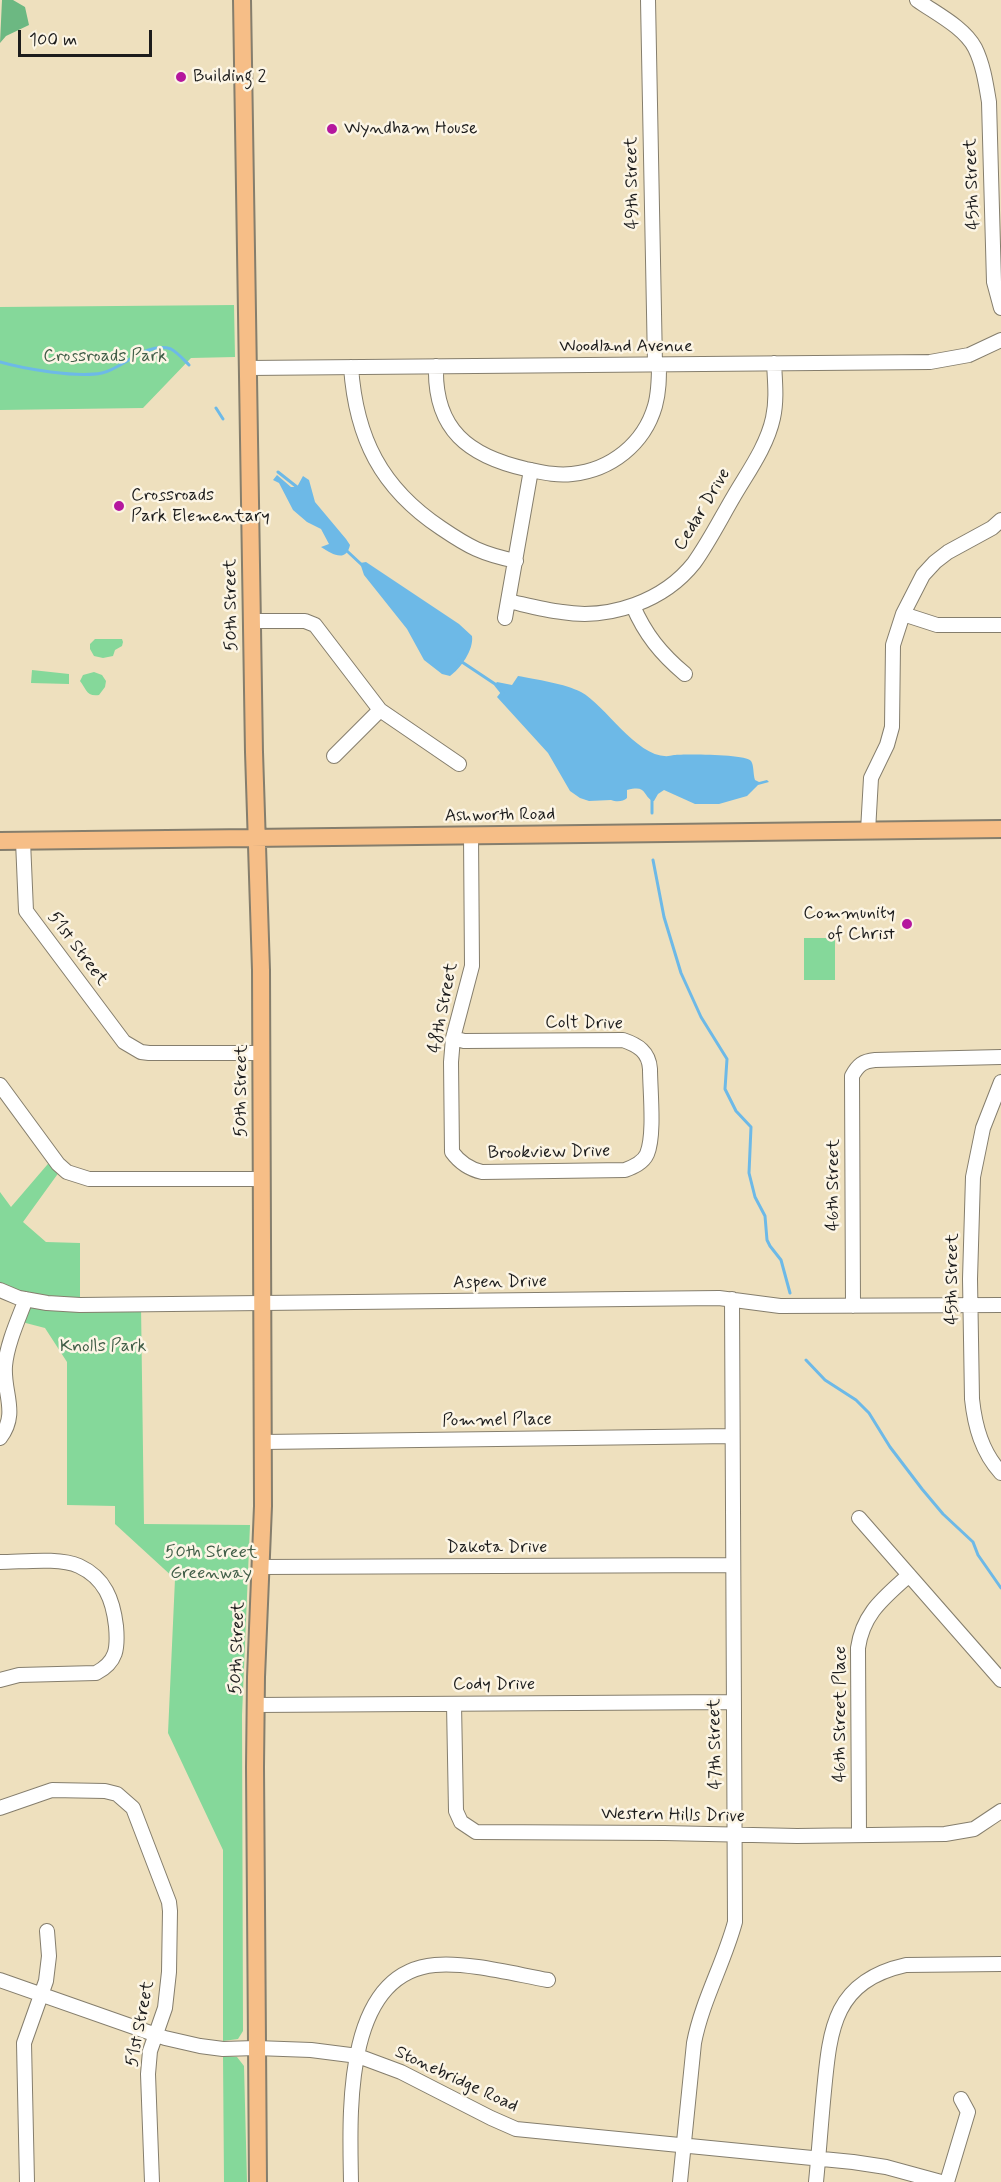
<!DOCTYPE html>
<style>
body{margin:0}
#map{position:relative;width:1001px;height:2182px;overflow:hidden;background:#eee0be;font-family:Mynerve,sans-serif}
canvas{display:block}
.scale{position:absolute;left:18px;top:30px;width:134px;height:27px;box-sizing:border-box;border:3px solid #1c1c1c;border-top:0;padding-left:8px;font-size:18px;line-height:21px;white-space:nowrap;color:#1c1c1c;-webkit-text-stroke:4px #fcf5e5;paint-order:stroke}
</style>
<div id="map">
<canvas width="1001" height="2182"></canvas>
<div class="scale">100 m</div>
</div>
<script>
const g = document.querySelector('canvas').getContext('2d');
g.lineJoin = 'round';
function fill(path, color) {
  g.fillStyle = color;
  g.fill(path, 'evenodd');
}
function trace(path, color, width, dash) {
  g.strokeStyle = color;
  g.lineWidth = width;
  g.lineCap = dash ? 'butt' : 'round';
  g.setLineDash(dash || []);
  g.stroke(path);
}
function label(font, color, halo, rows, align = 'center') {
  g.font = font + ' Mynerve,sans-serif';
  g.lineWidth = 5;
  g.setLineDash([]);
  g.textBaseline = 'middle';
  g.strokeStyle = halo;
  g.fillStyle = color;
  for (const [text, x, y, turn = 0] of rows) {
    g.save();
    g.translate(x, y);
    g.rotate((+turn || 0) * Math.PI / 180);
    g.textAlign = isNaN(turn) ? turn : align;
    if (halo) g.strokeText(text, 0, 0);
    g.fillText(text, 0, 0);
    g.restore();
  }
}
const green = new Path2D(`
 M 234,305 L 235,357 L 191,358 L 143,408 L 0,410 L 0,307 Z
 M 95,639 L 122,639 L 123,642 L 122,646 L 115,650 L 113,656 L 103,658 L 94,656 L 90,649 L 90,644 Z
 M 32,670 L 69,674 L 69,684 L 31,683 Z
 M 94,672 L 102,675 L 106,681 L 105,687 L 99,695 C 86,697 86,688 80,681 L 83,675 Z
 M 804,938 L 835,938 L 835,980 L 804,980 Z
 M 53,1158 L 62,1168 L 23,1222 L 46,1242 L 80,1243 L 80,1305 L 141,1305 L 144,1524 L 250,1525 L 242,1715 L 243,2031 L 238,2039 L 223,2041 L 223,1850 L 168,1733 L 175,1579 L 115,1524 L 115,1506 L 67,1505 L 67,1362 L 45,1328 L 18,1321 L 25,1299 L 0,1290 L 0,1192 L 11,1207 Z
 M 223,2056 L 237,2057 L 244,2066 L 247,2182 L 224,2182 Z`);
const forest = new Path2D(`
 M 2,0 L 13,0 L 25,7 L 29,25 L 6,36 L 0,43 Z`);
const water = new Path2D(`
 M 277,475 L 291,487 L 297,487 L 303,476 L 309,480 L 315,502 L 346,539 L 350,545 C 346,563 332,554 321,547 L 329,544 L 321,529 L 307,522 L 293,510 L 279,483 L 273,480 Z
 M 366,562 L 459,624 L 472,636 C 474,650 460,669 450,676 L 442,674 L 424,660 L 407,629 L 364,575 L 360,563 Z
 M 518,676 C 535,679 566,684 581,692 C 607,706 641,765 674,755 C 685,754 746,754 751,761 C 754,765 753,774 755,780 L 759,782 L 767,780 L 769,782 L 758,785 L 747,796 L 719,804 L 695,804 L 664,790 L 658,794 L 654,801 L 652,801 C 642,794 647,785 627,790 L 627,798 C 623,802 616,802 611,800 L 589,801 L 580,798 L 570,791 L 548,753 L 497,697 L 501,692 L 495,684 L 497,682 L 512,685 Z`);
const stream = new Path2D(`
 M 0,362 C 24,369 77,378 102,373 C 122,369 146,341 171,349 C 177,352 184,360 189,365
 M 216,408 L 223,419
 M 278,472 L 297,487 L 299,490
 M 347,551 L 362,565
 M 459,660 L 495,684 L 503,694
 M 652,799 L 652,813
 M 653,860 L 664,917 L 681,973 L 701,1017 L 727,1059 L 725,1089 L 736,1111 L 751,1127 L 749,1173 L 755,1197 L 765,1216 L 767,1240 L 770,1246 L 781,1260 L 790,1293
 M 806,1360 L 825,1380 L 856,1400 L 869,1413 L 890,1447 L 922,1489 L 943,1514 L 973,1542 L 978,1555 L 1001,1588`);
const minor = new Path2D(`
 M 648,0 L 655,364
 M 917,0 C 935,13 964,27 975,48 C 983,64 986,84 989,102 L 994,282 L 1001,308
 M 436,366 C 434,430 469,456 526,469 C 541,472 556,476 572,474 C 611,470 644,444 655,406 C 659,392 659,378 659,364
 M 351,367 C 356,438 381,488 441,528 C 469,547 482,554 516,561
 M 248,368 L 930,362 L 969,355 L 1001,340
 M 508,601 C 526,605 544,610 562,612 C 610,620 664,601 694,563 C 709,542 721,518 734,496 C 748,472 767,446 773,418 C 777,400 775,382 774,363
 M 633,606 C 645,634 661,654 685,674
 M 903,614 L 937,625 L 1001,625
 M 505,618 L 531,470
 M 252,621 L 305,621 L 315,625 L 380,710 L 459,764
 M 334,756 L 380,710
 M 868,831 L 871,778 L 887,745 L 892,727 L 893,645 L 903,614 L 923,575 L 935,562 L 948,552 L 992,528 L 1001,520
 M 23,841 L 26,911 L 124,1042 L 141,1052 L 149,1053 L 261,1053
 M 453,1038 L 464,1041 L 623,1040 C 638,1045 649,1052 650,1069 C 650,1090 655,1135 647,1154 C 643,1163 633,1167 625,1170 L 482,1172 C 469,1169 460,1163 452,1152 L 451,1062 L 453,1038 L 472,966 L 471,835
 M 1001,1082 L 983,1128 L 973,1177 L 970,1279 L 972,1399 C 975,1427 982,1452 1001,1473
 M 0,1085 L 58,1164 L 67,1172 L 89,1179 L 262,1179
 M 0,1290 L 19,1298 L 47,1303 L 80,1305 L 719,1298 L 780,1306 L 1001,1305
 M 853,1306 L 852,1076 C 858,1065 863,1061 875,1060 L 1001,1057
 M 0,1438 C 19,1413 3,1393 5,1366 C 7,1344 18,1320 26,1299
 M 263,1442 L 732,1436
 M 859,1518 L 1001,1680
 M 0,1562 C 22,1562 59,1557 79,1566 C 105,1578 113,1600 116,1626 C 118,1648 117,1662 96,1673 L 19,1675 L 0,1680
 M 261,1567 L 732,1565
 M 454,1704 L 456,1811 L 461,1822 L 476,1832 L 664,1833 L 797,1836 L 945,1834 L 974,1829 L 1001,1811
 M 256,1705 L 734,1702
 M 0,1808 L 52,1790 L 105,1791 L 117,1794 L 133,1808 L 169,1902 L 170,1911 L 169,1972 L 165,2008 L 150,2051 L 148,2074 L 152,2182
 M 859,1835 L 858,1648 C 863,1613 884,1598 909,1575
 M 0,1980 L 165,2038 L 200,2046 L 223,2049 L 256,2048 L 311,2050 L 358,2056 L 401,2072 L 491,2118 L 516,2129 L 853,2162 L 886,2167 L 941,2182
 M 27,2182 L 24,2043 L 46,1981 L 49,1956 L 47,1931
 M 351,2182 C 350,2117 342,1973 435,1965 C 468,1962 514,1974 548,1980
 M 680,2182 L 694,2043 C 702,2001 724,1963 735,1922 L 732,1299
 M 816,2182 C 819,2152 821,2121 824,2091 C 830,2028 834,1981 906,1965 L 1001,1964
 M 947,2182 L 968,2112 L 961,2099`);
const major = new Path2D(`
 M 242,0 L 254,752 L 261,970 L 263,1506 L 256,1677 L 255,1767 L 258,2182
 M 0,841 L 1001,829`);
const markers = [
 [181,77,6,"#b5179e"],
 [332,129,6,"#b5179e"],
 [119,506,6,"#b5179e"],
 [907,924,6,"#b5179e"]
];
const poiNames = [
 ["Building 2",193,77],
 ["Wyndham House",344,129],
 ["Crossroads",131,496],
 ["Park Elementary",131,517],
 ["Community",895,914,"right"],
 ["of Christ",895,935,"right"]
];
const streetNames = [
 ["49th Street",633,183,-91],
 ["45th Street",973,184,-92],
 ["Woodland Avenue",626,347],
 ["Cedar Drive",703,510,-59],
 ["50th Street",232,605,-91],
 ["Ashworth Road",500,816,-1],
 ["51st Street",77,949,53],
 ["48th Street",444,1008,-79],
 ["Colt Drive",584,1024,1],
 ["50th Street",242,1091,-90],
 ["Brookview Drive",549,1153,-1],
 ["46th Street",834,1185,-90],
 ["45th Street",953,1279,-90],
 ["Aspen Drive",500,1283,-1],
 ["Pommel Place",497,1421,-1],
 ["Dakota Drive",497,1548],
 ["50th Street",238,1648,-88],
 ["Cody Drive",494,1685],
 ["46th Street Place",841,1714,-90],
 ["47th Street",716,1744,-91],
 ["Western Hills Drive",673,1816,1],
 ["51st Street",141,2024,-79],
 ["Stonebridge Road",456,2080,25]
];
const parkNames = [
 ["Crossroads Park",105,357],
 ["Knolls Park",103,1347],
 ["50th Street",211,1553],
 ["Greenway",211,1574]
];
fill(green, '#85d89a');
fill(forest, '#6cb882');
fill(water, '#6db9e7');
trace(stream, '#6db9e7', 3);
trace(minor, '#857e6d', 16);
trace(major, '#857e6d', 20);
trace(minor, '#fff', 14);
trace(major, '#f6be87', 16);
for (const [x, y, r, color] of markers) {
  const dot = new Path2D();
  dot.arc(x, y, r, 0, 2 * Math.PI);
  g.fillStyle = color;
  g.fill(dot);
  trace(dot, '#fcf5e5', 2);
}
label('18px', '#1c1c1c', '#fcf5e5', poiNames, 'left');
label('18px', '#1c1c1c', '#fcf5e5', streetNames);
label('18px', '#415e48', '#fcf5e5', parkNames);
</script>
